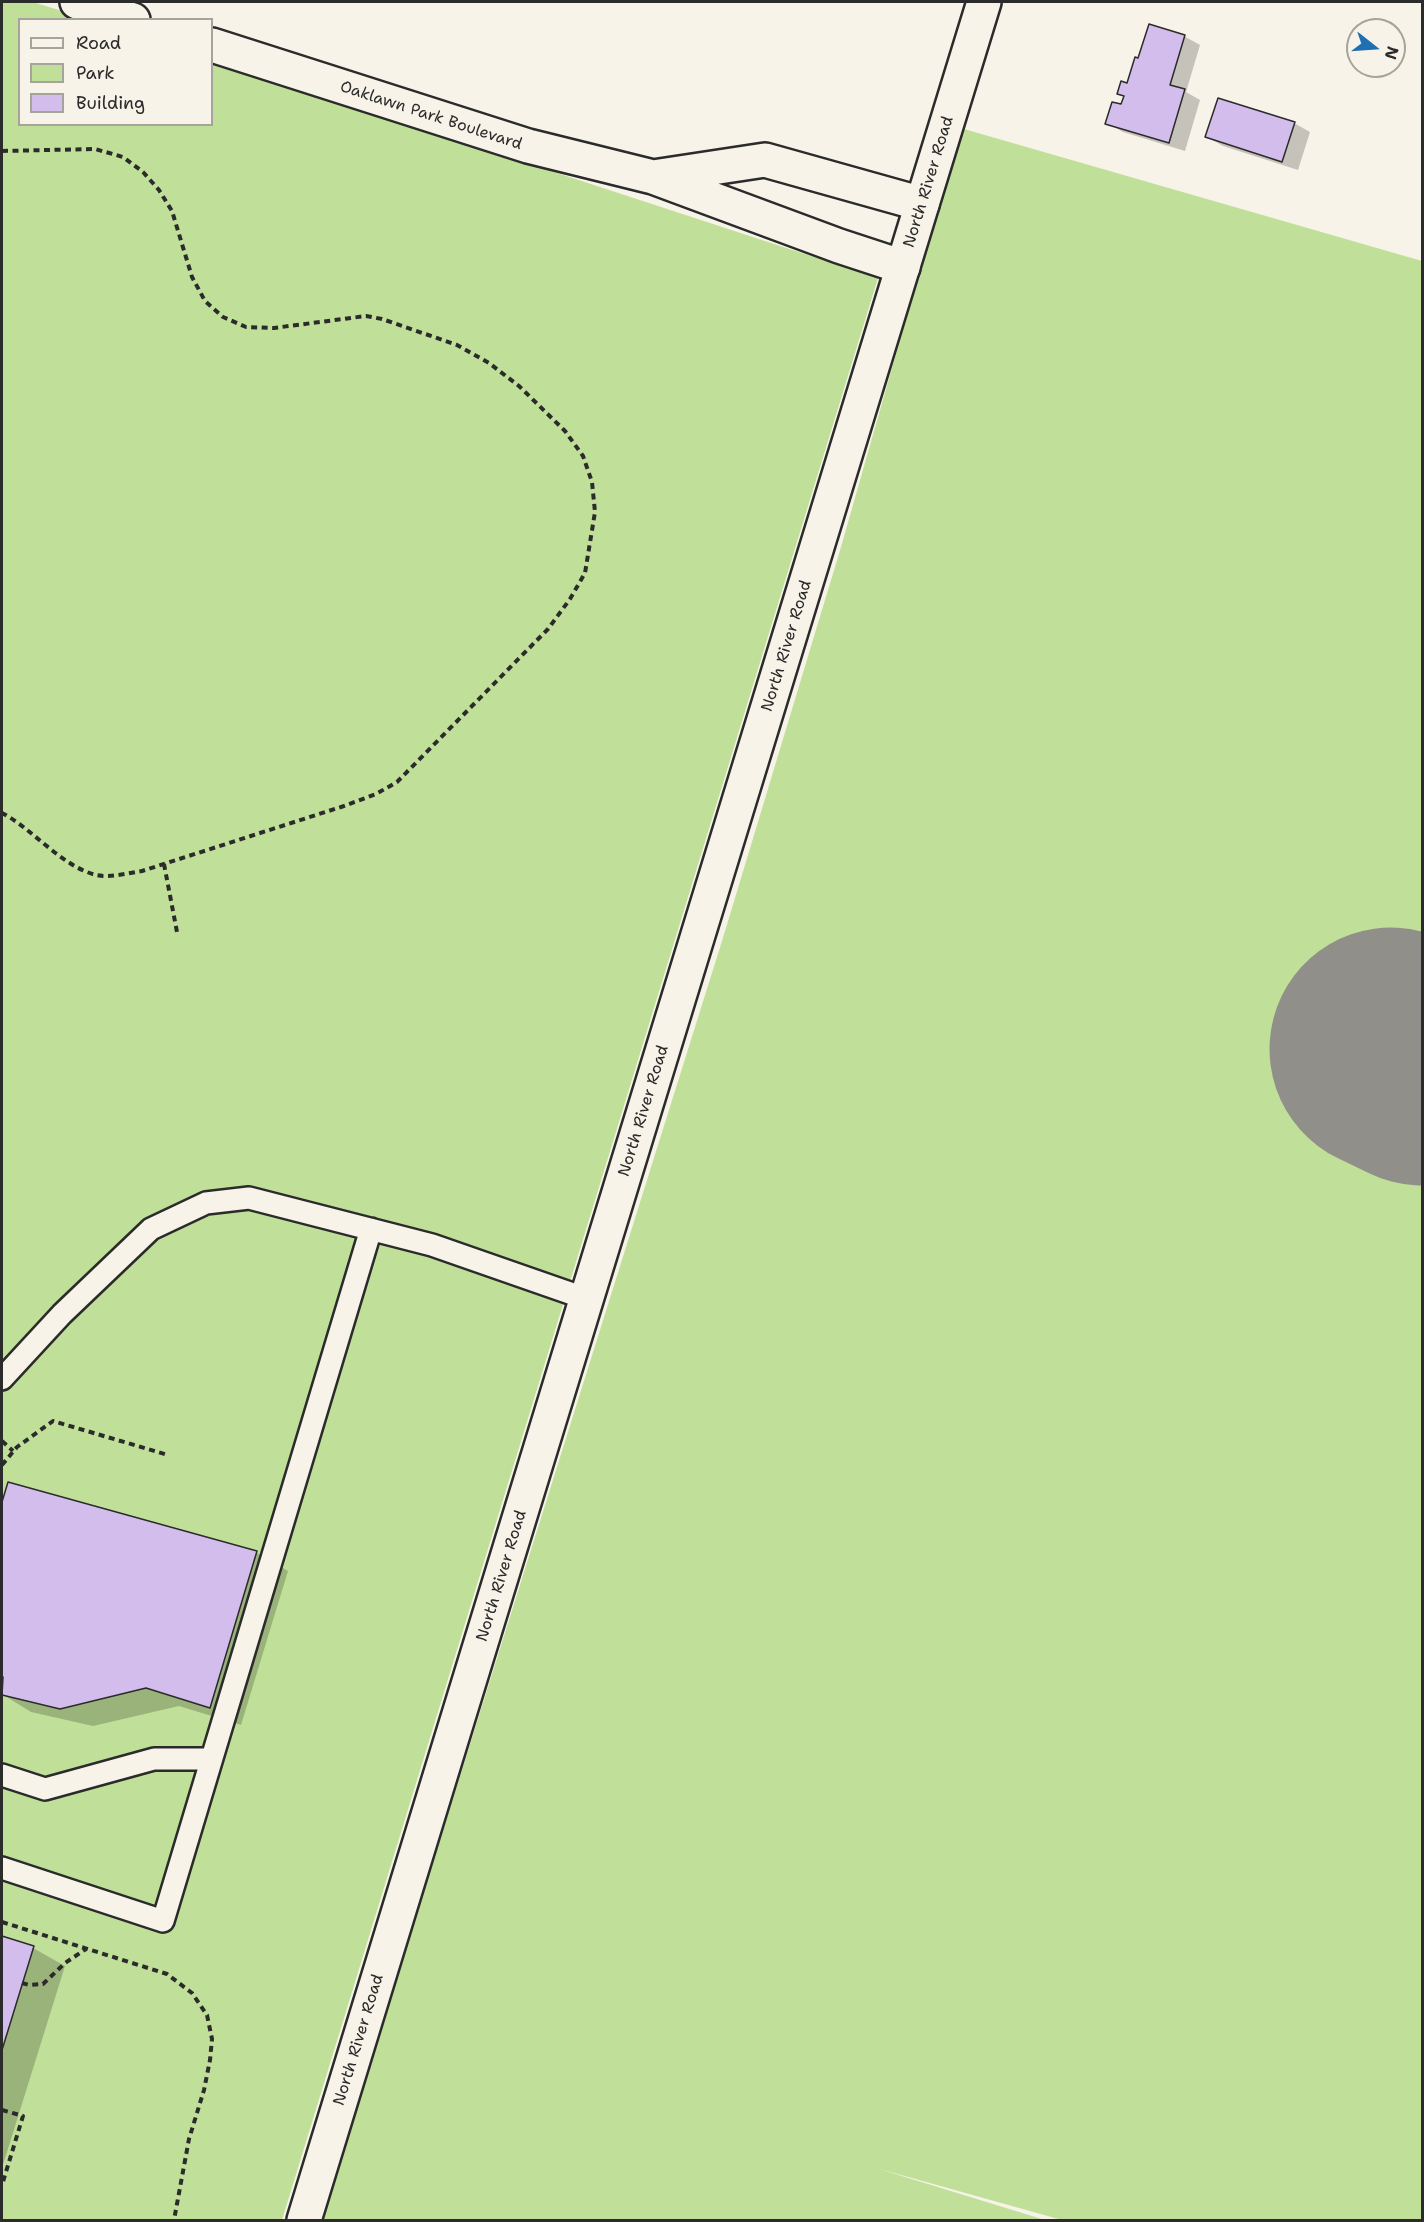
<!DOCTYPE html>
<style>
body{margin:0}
#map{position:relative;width:1424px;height:2222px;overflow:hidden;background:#f7f3e8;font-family:"Shantell Sans",sans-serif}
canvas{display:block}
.frame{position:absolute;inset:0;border:3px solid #2b2b2b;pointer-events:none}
.legend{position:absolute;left:18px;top:18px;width:195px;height:108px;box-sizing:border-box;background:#f7f3e8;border:2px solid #a5a39c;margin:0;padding:8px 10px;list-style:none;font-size:18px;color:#2b2b2b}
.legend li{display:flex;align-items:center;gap:12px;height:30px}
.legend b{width:30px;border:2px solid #a5a39c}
.north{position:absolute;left:1346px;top:18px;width:60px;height:60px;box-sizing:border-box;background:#f7f3e8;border:2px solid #a5a39c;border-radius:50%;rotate:107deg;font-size:16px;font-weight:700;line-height:24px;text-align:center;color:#2b2b2b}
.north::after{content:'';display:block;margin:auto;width:21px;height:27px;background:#1f6fb2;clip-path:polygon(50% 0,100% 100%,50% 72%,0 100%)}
</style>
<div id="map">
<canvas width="1424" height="2222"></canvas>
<div class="frame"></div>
<ul class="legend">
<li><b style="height:8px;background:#f7f3e8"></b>Road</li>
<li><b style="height:16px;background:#c0e099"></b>Park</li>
<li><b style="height:16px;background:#d3bded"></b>Building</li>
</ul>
<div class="north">N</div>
</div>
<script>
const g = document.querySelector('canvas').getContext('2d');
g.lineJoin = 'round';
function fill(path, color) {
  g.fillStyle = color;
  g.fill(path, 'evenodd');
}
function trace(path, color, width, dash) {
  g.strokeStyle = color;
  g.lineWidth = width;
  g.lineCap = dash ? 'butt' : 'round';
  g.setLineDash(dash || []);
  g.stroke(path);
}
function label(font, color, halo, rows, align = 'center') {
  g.font = font + ' "Shantell Sans",sans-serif';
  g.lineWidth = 4.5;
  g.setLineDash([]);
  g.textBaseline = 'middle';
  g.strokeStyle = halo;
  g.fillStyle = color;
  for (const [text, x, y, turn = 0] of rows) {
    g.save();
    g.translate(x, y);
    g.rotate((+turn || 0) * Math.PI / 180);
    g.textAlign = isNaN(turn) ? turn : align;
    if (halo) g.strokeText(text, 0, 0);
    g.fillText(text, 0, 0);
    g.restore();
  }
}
const green = new Path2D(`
 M 2,2 L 33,2 L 88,19 L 20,20 L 20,124 L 212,124 L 212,60 L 878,278 L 282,2220 L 2,2220 Z
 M 964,129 L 1422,261 L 1422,1006 L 1413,1002 L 1369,1095 L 1422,1121 L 1422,2220 L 1062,2220 L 876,2168 L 1045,2220 L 321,2220 L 382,2018 L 397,1977 L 722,941 L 841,547 L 931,231 Z`);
const shadow = new Path2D(`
 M 1184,36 L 1200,45 L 1186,92 L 1200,100 L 1185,151 L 1123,132 L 1107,123 L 1122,106 L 1125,97 L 1119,94 L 1128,85 L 1139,60 Z
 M 1294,123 L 1310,132 L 1298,170 L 1223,146 L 1207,137 Z
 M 9,1484 L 257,1553 L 288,1571 L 241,1725 L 179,1706 L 93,1726 L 31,1712 L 2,1694 L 2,1508 Z
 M 2,1937 L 33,1948 L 65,1966 L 2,2168 Z`);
const runway = new Path2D(`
 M 1391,1049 L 1422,1064`);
const building = new Path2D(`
 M 1149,24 L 1185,35 L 1170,85 L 1185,89 L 1169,143 L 1105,124 L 1112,102 L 1121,104 L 1124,96 L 1117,94 L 1121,81 L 1127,83 L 1135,57 L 1138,58 Z
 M 1218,98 L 1295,122 L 1282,162 L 1205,137 Z
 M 8,1482 L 257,1551 L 210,1708 L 146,1688 L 60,1709 L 2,1695 L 3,1677 L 2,1676 L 2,1502 Z
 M 2,1936 L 34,1946 L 2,2050 Z`);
const path = new Path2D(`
 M 2,151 L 95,149 L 123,157 L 143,172 L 159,190 L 172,211 L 192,277 L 205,301 L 223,317 L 246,327 L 274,328 L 366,316 L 382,319 L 457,345 L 489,363 L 519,386 L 565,431 L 583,456 L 592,482 L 595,512 L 585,573 L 570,599 L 548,629 L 397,782 L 376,794 L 344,806 L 142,871 C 128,873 110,878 96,875 C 61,866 33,829 2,813
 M 164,864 L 177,932
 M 2,1441 L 13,1451
 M 2,1465 L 17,1447 L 53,1421 L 168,1455
 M 2,1922 L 167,1974 L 192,1993 L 207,2015 L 212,2039 L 210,2060 L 204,2090 L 189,2139 L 174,2220
 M 22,1983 L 29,1985 L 43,1984 L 65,1963 L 86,1949
 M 2,2110 L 23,2116 L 2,2185`);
const lane = new Path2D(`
 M 2,1379 L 62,1314 L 151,1229 L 206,1203 L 249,1198 L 432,1245 L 587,1299
 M 2,1775 L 45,1789 L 154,1759 L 211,1759
 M 2,1868 L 163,1921 L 371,1229`);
const street = new Path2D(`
 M 77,2 L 133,20
 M 212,45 L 528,146 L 653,177
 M 903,267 L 839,246 L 653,177 L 765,160 L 922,204`);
const secondary = new Path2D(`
 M 304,2220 L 984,2`);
const streetNames = [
 ["Oaklawn Park Boulevard",431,116,18],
 ["North River Road",929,182,-73],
 ["North River Road",787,646,-73],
 ["North River Road",644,1111,-73],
 ["North River Road",502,1576,-73],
 ["North River Road",359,2040,-73]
];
fill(green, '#c0e099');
fill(shadow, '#0003');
trace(runway, '#918f8a', 243);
fill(building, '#d3bded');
trace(building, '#2b2b2b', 1.5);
trace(lane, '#2b2b2b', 26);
trace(street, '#2b2b2b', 38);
trace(secondary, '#2b2b2b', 38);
trace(path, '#2b2b2b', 4, [6, 4.5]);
trace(lane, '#f7f3e8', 21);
trace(street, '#f7f3e8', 33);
trace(secondary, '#f7f3e8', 33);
label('16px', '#2b2b2b', '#f7f3e8', streetNames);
</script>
